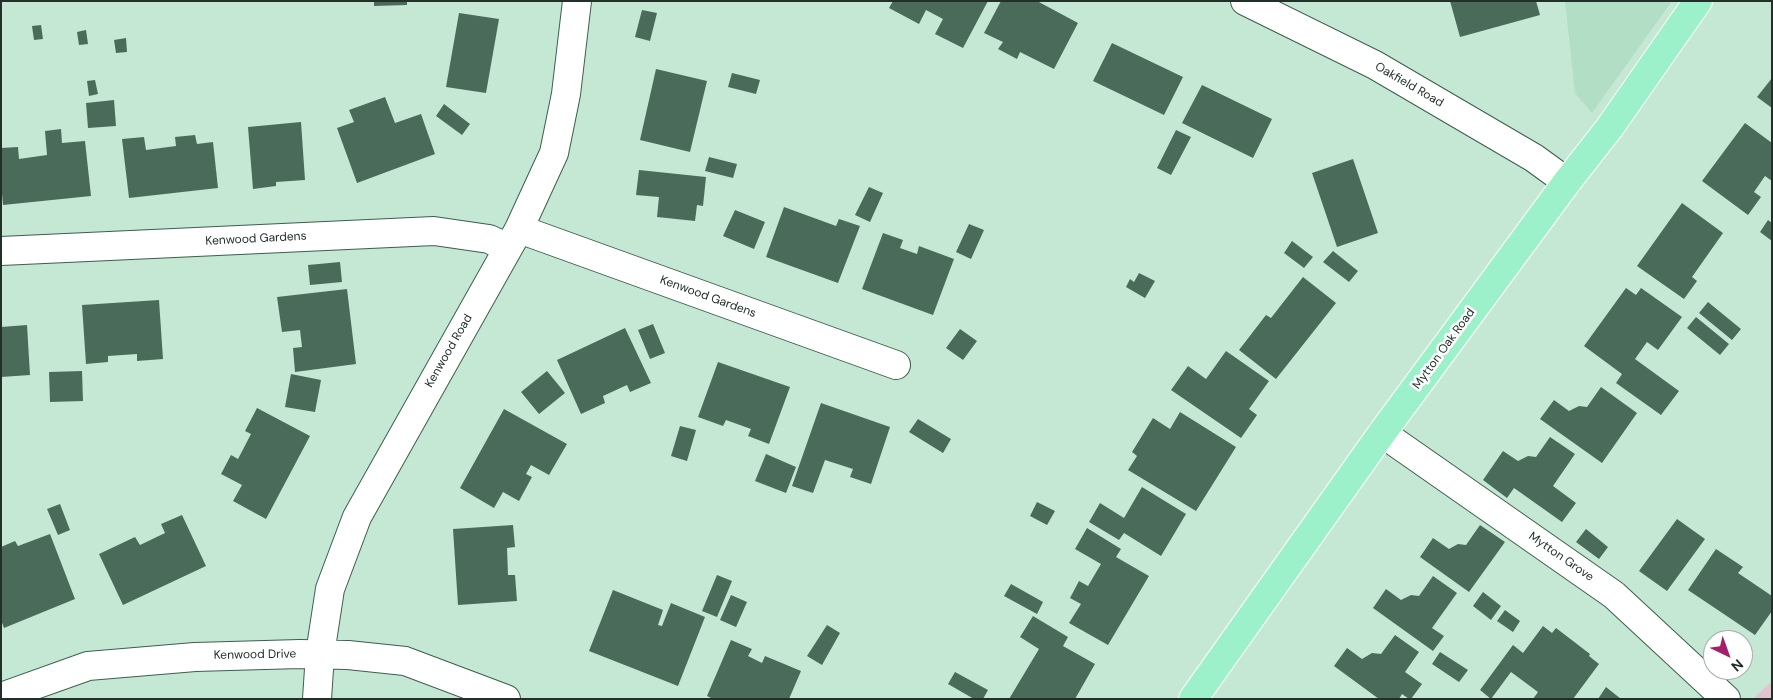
<!DOCTYPE html>
<style>
body{margin:0}
#map{position:relative;width:1773px;height:700px;overflow:hidden;background:#c4e8d3;font-family:"DM Sans",sans-serif}
canvas{display:block}
.frame{position:absolute;inset:0;border:2px solid #213028;pointer-events:none}
.north{position:absolute;left:1703px;top:630px;width:50px;height:50px;box-sizing:border-box;background:#fff;border:1px solid #a6aca9;border-radius:50%;rotate:138deg;font-size:14px;font-weight:700;line-height:20px;text-align:center;color:#213028}
.north::after{content:'';display:block;margin:auto;width:18px;height:22px;background:#a41e6a;clip-path:polygon(50% 0,100% 100%,50% 72%,0 100%)}
</style>
<div id="map">
<canvas width="1773" height="700"></canvas>
<div class="frame"></div>
<div class="north">N</div>
</div>
<script>
const g = document.querySelector('canvas').getContext('2d');
g.lineJoin = 'round';
function fill(path, color) {
  g.fillStyle = color;
  g.fill(path, 'evenodd');
}
function trace(path, color, width, dash) {
  g.strokeStyle = color;
  g.lineWidth = width;
  g.lineCap = dash ? 'butt' : 'round';
  g.setLineDash(dash || []);
  g.stroke(path);
}
function label(font, color, halo, rows, align = 'center') {
  g.font = font + ' "DM Sans",sans-serif';
  g.lineWidth = 5;
  g.setLineDash([]);
  g.textBaseline = 'middle';
  g.strokeStyle = halo;
  g.fillStyle = color;
  for (const [text, x, y, turn = 0] of rows) {
    g.save();
    g.translate(x, y);
    g.rotate((+turn || 0) * Math.PI / 180);
    g.textAlign = isNaN(turn) ? turn : align;
    if (halo) g.strokeText(text, 0, 0);
    g.fillText(text, 0, 0);
    g.restore();
  }
}
const built = new Path2D(`
 M 1565,1 L 1672,1 L 1592,113 L 1575,93 Z`);
const green = new Path2D(`
 M 1772,681 L 1772,699 L 1756,699 L 1755,697 Z`);
const building = new Path2D(`
 M 374,1 L 407,1 L 407,5 L 374,6 Z
 M 893,1 L 988,1 L 963,48 L 935,34 L 943,19 L 926,10 L 919,24 L 889,8 Z
 M 1001,1 L 1037,1 L 1078,23 L 1054,69 L 1020,52 L 1017,59 L 998,49 L 1003,42 L 984,33 Z
 M 1450,1 L 1536,1 L 1540,15 L 1460,37 Z
 M 642,10 L 657,13 L 650,41 L 635,37 Z
 M 459,13 L 499,19 L 486,93 L 446,87 Z
 M 41,25 L 43,39 L 34,40 L 32,26 Z
 M 86,30 L 88,44 L 79,45 L 77,32 Z
 M 126,38 L 127,52 L 116,53 L 114,40 Z
 M 1112,43 L 1183,77 L 1164,115 L 1093,81 Z
 M 656,69 L 707,81 L 690,152 L 640,140 Z
 M 732,73 L 760,80 L 756,94 L 728,87 Z
 M 1772,78 L 1772,108 L 1757,97 Z
 M 95,80 L 98,94 L 89,96 L 87,81 Z
 M 1202,85 L 1272,119 L 1253,158 L 1182,123 Z
 M 385,97 L 395,123 L 421,114 L 435,154 L 357,183 L 337,128 L 354,122 L 349,110 Z
 M 114,100 L 116,126 L 88,128 L 86,103 Z
 M 444,104 L 470,124 L 462,135 L 436,116 Z
 M 301,122 L 305,180 L 276,182 L 276,186 L 253,189 L 248,127 Z
 M 1745,123 L 1772,143 L 1772,181 L 1765,176 L 1754,192 L 1761,197 L 1748,215 L 1702,181 Z
 M 61,129 L 62,143 L 85,141 L 91,196 L 3,205 L 1,182 L 1,148 L 18,147 L 19,159 L 47,155 L 45,131 Z
 M 1176,130 L 1191,137 L 1171,175 L 1157,168 Z
 M 195,135 L 197,144 L 213,142 L 218,188 L 129,198 L 122,139 L 144,137 L 146,150 L 176,146 L 175,137 Z
 M 709,157 L 737,164 L 733,178 L 705,171 Z
 M 1353,159 L 1378,233 L 1337,247 L 1312,173 Z
 M 639,170 L 706,177 L 703,206 L 697,205 L 695,221 L 657,217 L 659,197 L 636,195 Z
 M 869,187 L 883,193 L 870,222 L 855,215 Z
 M 1682,203 L 1723,233 L 1692,277 L 1697,281 L 1684,299 L 1637,266 Z
 M 784,207 L 836,226 L 839,219 L 860,226 L 838,283 L 766,257 Z
 M 735,210 L 765,222 L 754,249 L 723,236 Z
 M 1768,220 L 1772,223 L 1772,241 L 1760,232 Z
 M 969,224 L 984,230 L 971,259 L 956,252 Z
 M 883,233 L 903,240 L 900,248 L 917,254 L 919,246 L 954,259 L 933,315 L 862,289 Z
 M 1292,241 L 1313,257 L 1304,268 L 1284,253 Z
 M 1333,251 L 1358,271 L 1349,282 L 1323,262 Z
 M 340,262 L 342,282 L 310,285 L 308,265 Z
 M 1139,273 L 1155,281 L 1145,298 L 1126,287 L 1130,279 L 1134,282 Z
 M 1303,277 L 1336,303 L 1276,379 L 1239,350 L 1266,315 L 1271,318 Z
 M 1626,288 L 1636,295 L 1641,288 L 1682,317 L 1658,350 L 1647,342 L 1635,359 L 1679,391 L 1661,415 L 1616,383 L 1622,374 L 1584,346 Z
 M 347,289 L 356,364 L 295,372 L 293,348 L 302,347 L 300,330 L 282,332 L 277,297 Z
 M 159,300 L 163,359 L 137,361 L 137,354 L 108,356 L 108,362 L 86,364 L 82,305 Z
 M 1708,302 L 1741,329 L 1732,340 L 1699,313 Z
 M 1696,317 L 1729,344 L 1720,355 L 1687,328 Z
 M 653,324 L 665,353 L 650,359 L 638,330 Z
 M 27,325 L 30,375 L 1,377 L 1,327 Z
 M 625,328 L 651,383 L 630,392 L 627,385 L 603,396 L 605,403 L 581,414 L 557,360 Z
 M 960,329 L 977,341 L 963,360 L 946,348 Z
 M 1226,351 L 1269,381 L 1249,409 L 1257,415 L 1241,438 L 1171,390 L 1188,366 L 1206,379 Z
 M 718,362 L 790,387 L 769,444 L 748,436 L 751,429 L 726,420 L 723,426 L 698,417 Z
 M 82,371 L 83,401 L 50,402 L 49,372 Z
 M 547,371 L 565,393 L 539,414 L 521,392 Z
 M 291,374 L 321,380 L 315,412 L 285,407 Z
 M 1601,387 L 1637,413 L 1602,463 L 1540,419 L 1554,400 L 1569,411 L 1579,406 L 1587,407 Z
 M 821,403 L 890,427 L 871,484 L 850,477 L 853,469 L 825,460 L 813,493 L 792,486 Z
 M 257,408 L 310,436 L 266,519 L 233,501 L 242,485 L 221,474 L 231,455 L 238,459 L 251,434 L 245,431 Z
 M 504,409 L 567,444 L 549,475 L 531,465 L 526,474 L 532,477 L 519,501 L 503,492 L 494,508 L 460,488 Z
 M 1180,412 L 1236,447 L 1196,511 L 1128,470 L 1137,456 L 1132,452 L 1153,418 L 1170,429 Z
 M 918,419 L 951,439 L 943,453 L 909,432 Z
 M 680,426 L 696,430 L 687,461 L 671,456 Z
 M 1550,437 L 1575,454 L 1553,486 L 1576,503 L 1562,522 L 1514,488 L 1507,498 L 1483,480 L 1503,451 L 1518,461 L 1528,456 L 1536,457 Z
 M 766,454 L 796,467 L 786,493 L 755,481 Z
 M 1142,487 L 1186,514 L 1161,556 L 1124,533 L 1119,540 L 1089,522 L 1100,503 L 1124,518 Z
 M 1037,502 L 1055,511 L 1047,525 L 1030,516 Z
 M 60,504 L 70,530 L 58,535 L 47,509 Z
 M 182,515 L 206,566 L 123,605 L 99,554 L 135,537 L 140,545 L 165,533 L 161,524 Z
 M 1677,519 L 1705,539 L 1667,591 L 1639,571 Z
 M 513,525 L 515,547 L 507,548 L 508,575 L 515,575 L 517,601 L 458,605 L 453,529 Z
 M 1480,525 L 1505,542 L 1469,592 L 1420,557 L 1433,538 L 1449,549 L 1458,544 L 1466,545 Z
 M 1087,528 L 1121,549 L 1116,557 L 1149,576 L 1108,645 L 1069,623 L 1081,604 L 1070,598 L 1079,581 L 1088,586 L 1101,564 L 1075,549 Z
 M 1586,529 L 1608,547 L 1599,559 L 1576,542 Z
 M 50,534 L 75,599 L 4,628 L 1,620 L 1,547 L 15,541 L 18,546 Z
 M 1716,549 L 1743,567 L 1738,573 L 1772,596 L 1772,611 L 1755,635 L 1688,590 Z
 M 717,575 L 732,581 L 717,617 L 702,611 Z
 M 1433,576 L 1457,593 L 1432,628 L 1444,636 L 1433,651 L 1373,608 L 1386,589 L 1401,600 L 1411,595 L 1419,596 Z
 M 1011,584 L 1043,602 L 1037,614 L 1004,596 Z
 M 613,590 L 663,610 L 658,625 L 662,626 L 671,603 L 705,617 L 678,686 L 589,651 Z
 M 1483,592 L 1501,606 L 1491,620 L 1473,606 Z
 M 731,595 L 747,602 L 736,627 L 720,620 Z
 M 1505,610 L 1520,621 L 1513,632 L 1497,621 Z
 M 1033,616 L 1068,637 L 1063,646 L 1095,664 L 1075,699 L 1009,699 L 1039,649 L 1020,637 Z
 M 827,625 L 840,633 L 822,665 L 807,656 Z
 M 1543,626 L 1552,633 L 1556,628 L 1590,654 L 1589,656 L 1599,664 L 1573,699 L 1533,699 L 1538,692 L 1511,672 L 1491,699 L 1480,690 L 1513,645 L 1523,653 Z
 M 1395,635 L 1419,652 L 1405,672 L 1422,684 L 1411,699 L 1409,699 L 1402,694 L 1399,699 L 1379,699 L 1334,666 L 1347,648 L 1362,659 L 1372,653 L 1381,654 Z
 M 731,640 L 752,649 L 748,656 L 762,663 L 765,656 L 801,671 L 789,699 L 713,699 L 707,696 Z
 M 1440,652 L 1468,670 L 1459,682 L 1432,664 Z
 M 955,672 L 988,690 L 983,699 L 974,699 L 948,684 Z
 M 1606,687 L 1621,699 L 1598,699 Z`);
const minor = new Path2D(`
 M 1245,1 L 1375,65 L 1534,158 L 1567,182
 M 519,229 L 896,365
 M 1,251 L 434,231 L 489,239 L 508,248
 M 1382,433 L 1614,595 L 1726,699
 M 1,697 L 88,666 L 195,657 L 300,654 L 348,655 L 405,661 L 506,699
 M 317,699 L 320,654 L 330,589 L 357,517 L 519,229 L 554,153 L 566,94 L 577,1`);
const major = new Path2D(`
 M 1193,699 L 1382,433 L 1567,182 L 1610,127 L 1698,1`);
const streetNames = [
 ["Oakfield Road",1409,85,30],
 ["Kenwood Gardens",256,239,-3],
 ["Kenwood Gardens",708,297,20],
 ["Mytton Oak Road",1444,349,-54],
 ["Kenwood Road",449,351,-60],
 ["Mytton Grove",1561,557,35],
 ["Kenwood Drive",255,655,-1]
];
fill(built, '#b1dec5');
fill(green, '#e4c3d0');
fill(building, '#4b6b5a');
trace(minor, '#3d5e4d', 30);
trace(major, '#fff', 30);
trace(minor, '#fff', 28);
trace(major, '#9cf1ca', 28);
label('12px', '#213028', '#fff', streetNames);
</script>
